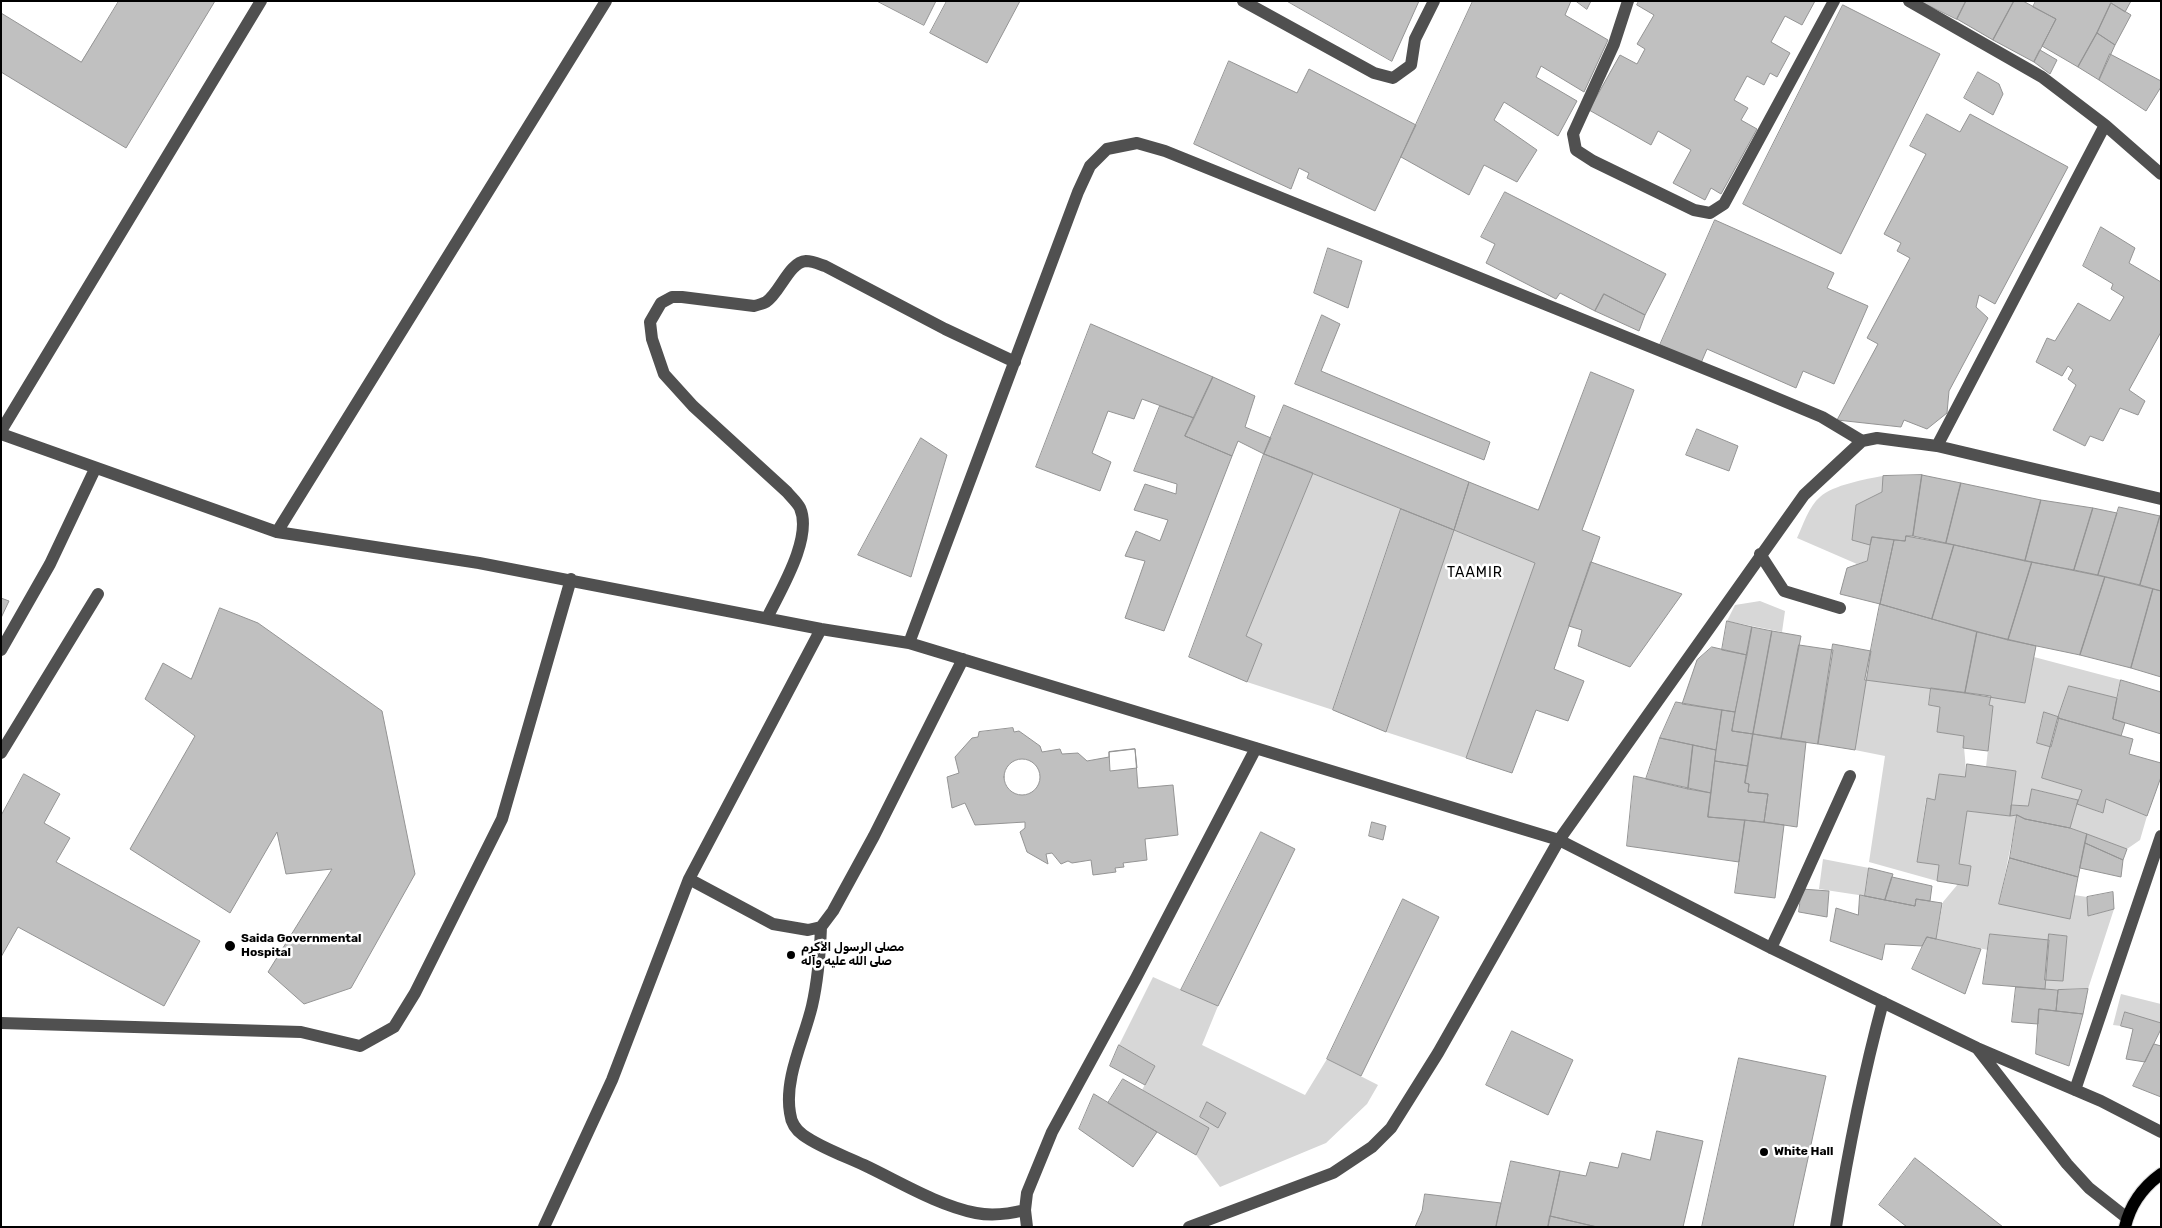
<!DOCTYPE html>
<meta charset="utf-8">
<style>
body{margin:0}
#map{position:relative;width:2162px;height:1228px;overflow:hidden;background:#fff;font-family:Rubik,sans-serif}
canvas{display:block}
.frame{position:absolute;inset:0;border:2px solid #000;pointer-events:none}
</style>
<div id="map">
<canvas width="2162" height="1228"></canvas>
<div class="frame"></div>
</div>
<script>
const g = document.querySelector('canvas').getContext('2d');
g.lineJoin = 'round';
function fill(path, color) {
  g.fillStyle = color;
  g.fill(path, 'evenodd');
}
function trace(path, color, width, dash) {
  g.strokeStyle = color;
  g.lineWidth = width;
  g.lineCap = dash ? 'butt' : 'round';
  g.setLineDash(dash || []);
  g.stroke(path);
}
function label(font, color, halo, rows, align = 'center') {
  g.font = font + ' Rubik,"Noto Sans Arabic",sans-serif';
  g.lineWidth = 5;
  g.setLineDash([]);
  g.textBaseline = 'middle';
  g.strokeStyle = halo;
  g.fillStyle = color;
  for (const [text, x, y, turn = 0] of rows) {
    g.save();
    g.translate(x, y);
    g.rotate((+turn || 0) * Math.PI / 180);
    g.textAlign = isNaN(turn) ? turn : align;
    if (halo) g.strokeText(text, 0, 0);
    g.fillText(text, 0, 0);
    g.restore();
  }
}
const green = new Path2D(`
 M 1313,473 L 1401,509 L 1333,710 L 1247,682 L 1262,644 L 1246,636 Z
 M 1883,476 L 1882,492 L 1856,505 L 1852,539 L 1870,545 L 1867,561 L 1857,564 L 1797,538 C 1803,525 1809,506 1820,497 C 1833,485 1866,479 1883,476 Z
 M 1454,530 L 1535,563 L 1466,758 L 1386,732 Z
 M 1760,601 L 1785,611 L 1782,632 L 1727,621 L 1735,605 Z
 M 2034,657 L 2121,680 L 2117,698 L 2069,686 L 2059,717 L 2044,713 L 2037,742 L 2051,747 L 2043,778 L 2082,790 L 2078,800 L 2033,789 L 2028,806 L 2011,805 L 2016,771 L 1986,767 L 1993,706 L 1989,705 L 1991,696 L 2025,703 Z
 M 1865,680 L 1931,688 L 1929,705 L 1940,707 L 1937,732 L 1964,736 C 1963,750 1967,763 1965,777 L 1939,774 L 1935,800 L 1926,799 L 1917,862 L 1939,865 L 1937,881 L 1869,862 L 1885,756 L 1855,750 Z
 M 2106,799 L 2147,816 L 2140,840 L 2127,849 L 2070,828 L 2077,804 L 2102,813 Z
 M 1967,811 L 2010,816 L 2017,815 L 1999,904 L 2074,895 L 2087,897 L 2089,916 L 2114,909 L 2088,989 L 2045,989 L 2045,980 L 2063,980 L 2067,936 L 2050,934 L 2049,940 L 1990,934 L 1988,950 L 1936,939 L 1943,902 L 1958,884 L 1968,886 L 1971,866 L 1959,864 Z
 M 1823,859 L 1869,868 L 1865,896 L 1819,889 Z
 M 1153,977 L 1218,1006 L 1202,1045 L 1305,1095 L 1327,1059 L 1378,1085 L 1367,1104 L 1326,1143 L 1220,1187 L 1196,1155 L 1208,1128 L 1142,1090 L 1155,1066 L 1119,1045 Z
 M 2121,994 L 2161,1004 L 2161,1023 L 2125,1013 L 2121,1026 L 2113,1025 Z`);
const building = new Path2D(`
 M 119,1 L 215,1 L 126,148 L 1,72 L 1,13 L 81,62 Z
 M 877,1 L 936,1 L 924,25 Z
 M 947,1 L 1020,1 L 987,63 L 930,33 Z
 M 1287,1 L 1419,1 L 1392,61 Z
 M 1473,1 L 1571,1 L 1565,15 L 1608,40 L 1584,92 L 1541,66 L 1536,77 L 1577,101 L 1558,136 L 1504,102 L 1494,120 L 1537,150 L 1517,182 L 1484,165 L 1469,195 L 1401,157 Z
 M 1576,1 L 1591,1 L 1587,9 Z
 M 1639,1 L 1815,1 L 1802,25 L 1785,16 L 1771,42 L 1790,53 L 1777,77 L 1770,73 L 1764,85 L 1747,76 L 1734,100 L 1748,108 L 1741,120 L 1757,129 L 1721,194 L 1711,188 L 1705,200 L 1673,183 L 1691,150 L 1658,131 L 1651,145 L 1589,110 L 1620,55 L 1637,64 L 1645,49 L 1637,44 L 1654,15 L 1637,5 Z
 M 1920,1 L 1966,1 L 1957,19 Z
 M 1966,1 L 2014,1 L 1993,40 L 1957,19 Z
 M 2014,1 L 2023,1 L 2056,19 L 2034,62 L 1993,40 Z
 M 2036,1 L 2131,1 L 2125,12 L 2111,3 L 2097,33 L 2078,67 L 2042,46 L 2056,19 L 2033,7 Z
 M 2111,3 L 2131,15 L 2115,45 L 2097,33 Z
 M 1843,5 L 1940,54 L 1841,254 L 1743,204 Z
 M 2097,33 L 2115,45 L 2099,80 L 2078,67 Z
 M 2040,50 L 2057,60 L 2050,74 L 2034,62 Z
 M 2110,54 L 2161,81 L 2161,87 L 2146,111 L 2099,80 Z
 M 1229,61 L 1297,93 L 1309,69 L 1416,125 L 1375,211 L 1307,178 L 1309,173 L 1299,168 L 1291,189 L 1194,144 Z
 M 1978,72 L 1999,84 L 2003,94 L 1993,115 L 1964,98 Z
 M 1927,114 L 1960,132 L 1970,114 L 2068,167 L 1995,304 L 1979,295 L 1976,307 L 1988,318 L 1949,391 L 1947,413 L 1927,429 L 1904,420 L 1901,427 L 1837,420 L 1878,344 L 1867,338 L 1910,258 L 1897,251 L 1901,243 L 1884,234 L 1926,154 L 1910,146 Z
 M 1505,192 L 1666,274 L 1645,315 L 1604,294 L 1595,311 L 1560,293 L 1556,299 L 1486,263 L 1495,244 L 1481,237 Z
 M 1715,220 L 1834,273 L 1827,288 L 1868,306 L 1834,384 L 1803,371 L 1796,388 L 1707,349 L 1701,363 L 1660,345 Z
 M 2101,227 L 2135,248 L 2129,263 L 2161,282 L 2161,332 L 2129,390 L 2145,401 L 2138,415 L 2120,408 L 2103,441 L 2090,436 L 2085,446 L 2053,430 L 2076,385 L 2068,379 L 2073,370 L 2068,366 L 2062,376 L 2036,362 L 2047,338 L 2055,341 L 2078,303 L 2110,321 L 2124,297 L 2111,289 L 2113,284 L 2083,266 Z
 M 1328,248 L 1362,261 L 1348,308 L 1314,293 Z
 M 1604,294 L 1645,315 L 1639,331 L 1595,311 Z
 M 1322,315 L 1340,324 L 1321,371 L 1490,442 L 1484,460 L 1295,384 Z
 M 1091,324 L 1213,377 L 1194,418 L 1142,399 L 1134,419 L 1108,411 L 1092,453 L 1111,462 L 1100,491 L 1036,467 Z
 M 1591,372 L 1634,390 L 1582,530 L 1600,537 L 1554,669 L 1584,681 L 1568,721 L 1536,710 L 1512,773 L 1466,758 L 1535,563 L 1454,530 L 1469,482 L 1538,510 Z
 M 1213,377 L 1255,396 L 1245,427 L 1271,438 L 1264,454 L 1238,441 L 1232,456 L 1185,436 Z
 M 1284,405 L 1469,482 L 1454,530 L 1264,454 Z
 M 1160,406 L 1194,418 L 1185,436 L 1232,456 L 1164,631 L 1125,618 L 1145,561 L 1125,556 L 1136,531 L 1160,541 L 1168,520 L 1134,510 L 1145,484 L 1176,494 L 1177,484 L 1134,471 Z
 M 1697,429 L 1738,446 L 1729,471 L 1686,455 Z
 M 921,438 L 947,455 L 911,577 L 858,555 Z
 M 1264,454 L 1313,473 L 1246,636 L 1262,644 L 1247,682 L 1189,657 Z
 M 1922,475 L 1961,483 L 1946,543 L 1913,536 Z
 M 1922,475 L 1913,536 L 1906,536 L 1905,541 L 1872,537 L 1870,545 L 1852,540 L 1856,505 L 1882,492 L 1883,476 Z
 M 1961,483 L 2041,500 L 2025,561 L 1946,543 Z
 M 2041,500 L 2093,508 L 2074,570 L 2025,561 Z
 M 2119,507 L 2160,516 L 2140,585 L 2098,575 Z
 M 2093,508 L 2117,513 L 2098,575 L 2074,570 Z
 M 1401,509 L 1454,530 L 1386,732 L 1333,710 Z
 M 2160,516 L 2161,517 L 2161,591 L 2140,585 Z
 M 1906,536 L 1954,545 L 1932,619 L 1880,604 L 1894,540 L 1905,541 Z
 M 1872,537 L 1894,540 L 1880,604 L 1840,594 L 1847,568 L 1867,561 Z
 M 1954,545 L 2032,562 L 2008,640 L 1932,619 Z
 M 1591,562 L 1682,594 L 1630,667 L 1578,646 L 1582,630 L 1569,626 Z
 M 2032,562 L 2105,577 L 2080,655 L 2008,640 Z
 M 2105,577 L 2153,589 L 2131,668 L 2080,655 Z
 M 2153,589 L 2161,591 L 2161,677 L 2131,668 Z
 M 1,598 L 9,601 L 1,618 Z
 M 1880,604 L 1977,632 L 1965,693 L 1865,680 Z
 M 220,608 L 258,623 L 382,711 L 415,874 L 351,988 L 304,1004 L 268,972 L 332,869 L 286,874 L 277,832 L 230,913 L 130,849 L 195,736 L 145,699 L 163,663 L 191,679 Z
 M 1727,621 L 1752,627 L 1747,655 L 1722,650 Z
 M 1752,627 L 1772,631 L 1753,734 L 1732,731 Z
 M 1772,631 L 1801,636 L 1781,739 L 1753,734 Z
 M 1977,632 L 2036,646 L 2025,703 L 1965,693 Z
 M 1833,644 L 1871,651 L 1855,750 L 1818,744 Z
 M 1799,645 L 1833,650 L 1818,744 L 1781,739 Z
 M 1712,647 L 1747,655 L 1735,712 L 1682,704 L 1697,660 Z
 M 2121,680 L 2161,692 L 2161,734 L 2113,719 Z
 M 2069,686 L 2117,698 L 2113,719 L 2125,723 L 2121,736 L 2058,718 Z
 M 1931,688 L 1991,696 L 1989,705 L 1993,706 L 1988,751 L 1963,748 L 1964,736 L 1937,732 L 1940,707 L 1929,705 Z
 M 1676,702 L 1722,710 L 1716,750 L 1660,738 Z
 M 1722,710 L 1735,712 L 1732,731 L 1753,734 L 1748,766 L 1715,761 Z
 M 2044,712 L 2059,717 L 2051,747 L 2037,743 Z
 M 2058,718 L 2133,739 L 2129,754 L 2161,763 L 2161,777 L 2147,816 L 2106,799 L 2103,813 L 2077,804 L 2082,790 L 2042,778 Z
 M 1013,728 L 1014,732 L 1019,731 L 1040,746 L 1042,752 L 1060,749 L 1062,754 L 1078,753 L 1087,761 L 1109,757 L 1109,752 L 1135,749 L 1138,788 L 1173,785 L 1178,835 L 1145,839 L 1147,860 L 1123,863 L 1124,867 L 1115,868 L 1116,872 L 1093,875 L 1091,860 L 1072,863 L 1068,861 L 1061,864 L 1052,853 L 1046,854 L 1048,864 L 1027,852 L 1020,832 L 1025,828 L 1025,822 L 975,825 L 965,803 L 952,808 L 947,777 L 959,773 L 955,757 L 972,738 L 978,737 L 979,732 Z
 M 1753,734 L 1806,742 L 1797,827 L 1764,822 L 1768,794 L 1748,792 L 1749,784 L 1745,783 Z
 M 1660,738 L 1693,745 L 1688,789 L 1646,779 Z
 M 1693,745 L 1716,750 L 1711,793 L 1688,789 Z
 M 1135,749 L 1137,768 L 1110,771 L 1109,752 Z
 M1004 777a18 18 0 1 1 36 0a18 18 0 1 1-36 0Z
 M 1715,761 L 1748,766 L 1745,783 L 1749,784 L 1748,792 L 1768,794 L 1764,822 L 1708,817 Z
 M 1967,764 L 2016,771 L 2010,816 L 1967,811 L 1959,864 L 1971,866 L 1968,886 L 1937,881 L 1939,865 L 1917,862 L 1927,798 L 1935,800 L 1939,774 L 1965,777 Z
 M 24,774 L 60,794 L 44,823 L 70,838 L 56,862 L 200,941 L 164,1006 L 18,927 L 1,957 L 1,816 Z
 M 1634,776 L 1711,793 L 1708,817 L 1745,820 L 1739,862 L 1627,846 Z
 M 2032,789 L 2078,800 L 2070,828 L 2025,819 L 2017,815 L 2010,816 L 2011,805 L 2028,806 Z
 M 2017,815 L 2025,819 L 2070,828 L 2087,834 L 2078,877 L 2010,858 Z
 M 1745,820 L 1784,825 L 1775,898 L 1735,893 Z
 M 1372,822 L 1386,826 L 1383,840 L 1369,836 Z
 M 1261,832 L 1295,849 L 1218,1006 L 1181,990 Z
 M 2087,834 L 2127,849 L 2123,860 L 2085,843 Z
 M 2085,843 L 2123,860 L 2121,877 L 2080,868 Z
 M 2010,858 L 2078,877 L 2070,919 L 1999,904 Z
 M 1869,868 L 1893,874 L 1885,900 L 1865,896 Z
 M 1892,877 L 1932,886 L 1930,901 L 1916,899 L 1915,906 L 1885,900 Z
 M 1802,889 L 1829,891 L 1827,917 L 1799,912 Z
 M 2113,892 L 2114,909 L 2088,916 L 2087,897 Z
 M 1860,895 L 1915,906 L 1916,899 L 1942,903 L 1936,939 L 1927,937 L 1922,946 L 1885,944 L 1882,960 L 1830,941 L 1836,908 L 1858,915 Z
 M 1403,899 L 1439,917 L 1361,1076 L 1327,1059 Z
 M 1990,934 L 2049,940 L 2045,989 L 1983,984 Z
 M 2049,934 L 2067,936 L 2063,981 L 2045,980 Z
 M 1927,937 L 1981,949 L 1965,994 L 1912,969 Z
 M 2016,987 L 2058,990 L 2056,1011 L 2039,1009 L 2038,1024 L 2012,1022 Z
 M 2088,989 L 2083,1014 L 2056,1011 L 2058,990 Z
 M 2039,1009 L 2083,1014 L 2069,1066 L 2036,1054 Z
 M 2125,1012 L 2161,1023 L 2161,1029 L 2145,1062 L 2126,1059 L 2133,1029 L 2121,1026 Z
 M 1512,1031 L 1573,1060 L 1548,1115 L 1486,1085 Z
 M 2154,1044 L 2161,1046 L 2161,1097 L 2133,1086 Z
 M 1119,1045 L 1155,1066 L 1145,1085 L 1110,1066 Z
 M 1739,1058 L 1826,1076 L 1793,1227 L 1702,1227 Z
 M 1123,1079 L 1209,1128 L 1196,1155 L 1108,1103 Z
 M 1094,1094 L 1157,1132 L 1133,1167 L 1079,1129 Z
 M 1207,1102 L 1226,1113 L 1218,1128 L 1200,1117 Z
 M 1657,1131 L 1703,1141 L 1683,1227 L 1597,1227 L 1550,1216 L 1560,1171 L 1586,1176 L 1590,1162 L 1618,1168 L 1622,1153 L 1650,1160 Z
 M 1915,1158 L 2003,1227 L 1907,1227 L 1879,1205 Z
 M 1511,1161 L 1560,1171 L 1548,1227 L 1496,1227 Z
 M 1425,1194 L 1501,1203 L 1496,1227 L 1415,1227 L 1422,1211 Z
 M 1550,1216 L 1597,1227 L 1548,1227 Z`);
const minor = new Path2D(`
 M 1243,1 L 1374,73 L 1393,78 L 1411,65 L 1415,39 L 1434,1
 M 1628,1 L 1614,44 L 1573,134 L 1576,150 L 1593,161 L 1694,210 L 1710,213 L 1724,204 L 1834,1
 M 1909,1 L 2042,77 L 2105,125 L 2161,174
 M 1,431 L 261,1
 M 1,434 L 277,532 L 479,563 L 821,629 L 909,643 L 1559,840 L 1771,948 L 1977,1048 L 2101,1101 L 2161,1132
 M 1937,446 L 2105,125
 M 277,532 L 606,1
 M 1760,554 L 1784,591 L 1840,608
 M 767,618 C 780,591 813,538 800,508 C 797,502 791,497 787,492 L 693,406 L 664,374 L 652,339 L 650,322 L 661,303 L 672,297 L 682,297 L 754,306 C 758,305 762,304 766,302 C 780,293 789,262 806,261 C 813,261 819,264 825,266 L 945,329 L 1015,362
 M 909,643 L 1078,192 L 1090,166 L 1107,149 L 1137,143 L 1165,151 L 1750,387 L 1822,417 L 1862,441
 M 1,650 L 50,564 L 95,469
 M 1,753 L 98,594
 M 689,879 L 773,924 L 808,930 L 821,927 L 833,911 L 874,836 L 963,659
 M 821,927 C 820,954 818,980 812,1006 C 804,1040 784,1078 790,1113 C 791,1122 796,1130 803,1135 C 821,1148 845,1156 864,1165 C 900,1182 937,1205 976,1213 C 992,1216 1009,1214 1025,1210
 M 1771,948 L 1794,900 L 1850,776
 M 1,1023 L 301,1032 L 360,1046 L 394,1027 L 415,993 L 502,819 L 571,579
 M 1977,1048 L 2067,1164 L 2089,1188 L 2127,1218
 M 2075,1090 L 2161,836
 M 544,1227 L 612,1080 L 689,879 L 821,629
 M 1027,1227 L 1025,1210 L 1027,1193 L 1052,1132 L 1136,978 L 1256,748
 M 1189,1227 L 1333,1173 L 1372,1147 L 1391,1128 L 1438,1053 L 1559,840 L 1804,495 L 1862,441 L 1877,438 L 1937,446 L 2161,499
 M 1836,1227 C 1848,1151 1863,1076 1883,1002`);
const major = new Path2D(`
 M 2125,1227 C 2130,1205 2143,1187 2161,1174`);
const markers = [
 [230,946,6,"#000"],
 [791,955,5,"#000"],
 [1764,1152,5,"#000"]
];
const poiNames = [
 ["Saida Governmental",241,939],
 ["Hospital",241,953],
 ["مصلى الرسول الأكرم",801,948],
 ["صلى الله عليه وآله",801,962],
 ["White Hall",1774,1152]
];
const neighbourhoodNames = [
 ["TAAMIR",1475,573]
];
fill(green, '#d7d7d7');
fill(building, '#c0c0c0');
trace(building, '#949494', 1);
trace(major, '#dbdbdb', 14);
trace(minor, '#505050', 12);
trace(major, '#000', 12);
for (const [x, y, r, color] of markers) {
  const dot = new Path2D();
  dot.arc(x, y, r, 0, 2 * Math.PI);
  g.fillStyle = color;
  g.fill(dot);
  trace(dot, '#fff', 2);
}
label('bold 12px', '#000', '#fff', poiNames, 'left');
g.letterSpacing = '1px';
label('14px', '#000', '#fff', neighbourhoodNames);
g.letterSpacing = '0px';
</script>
